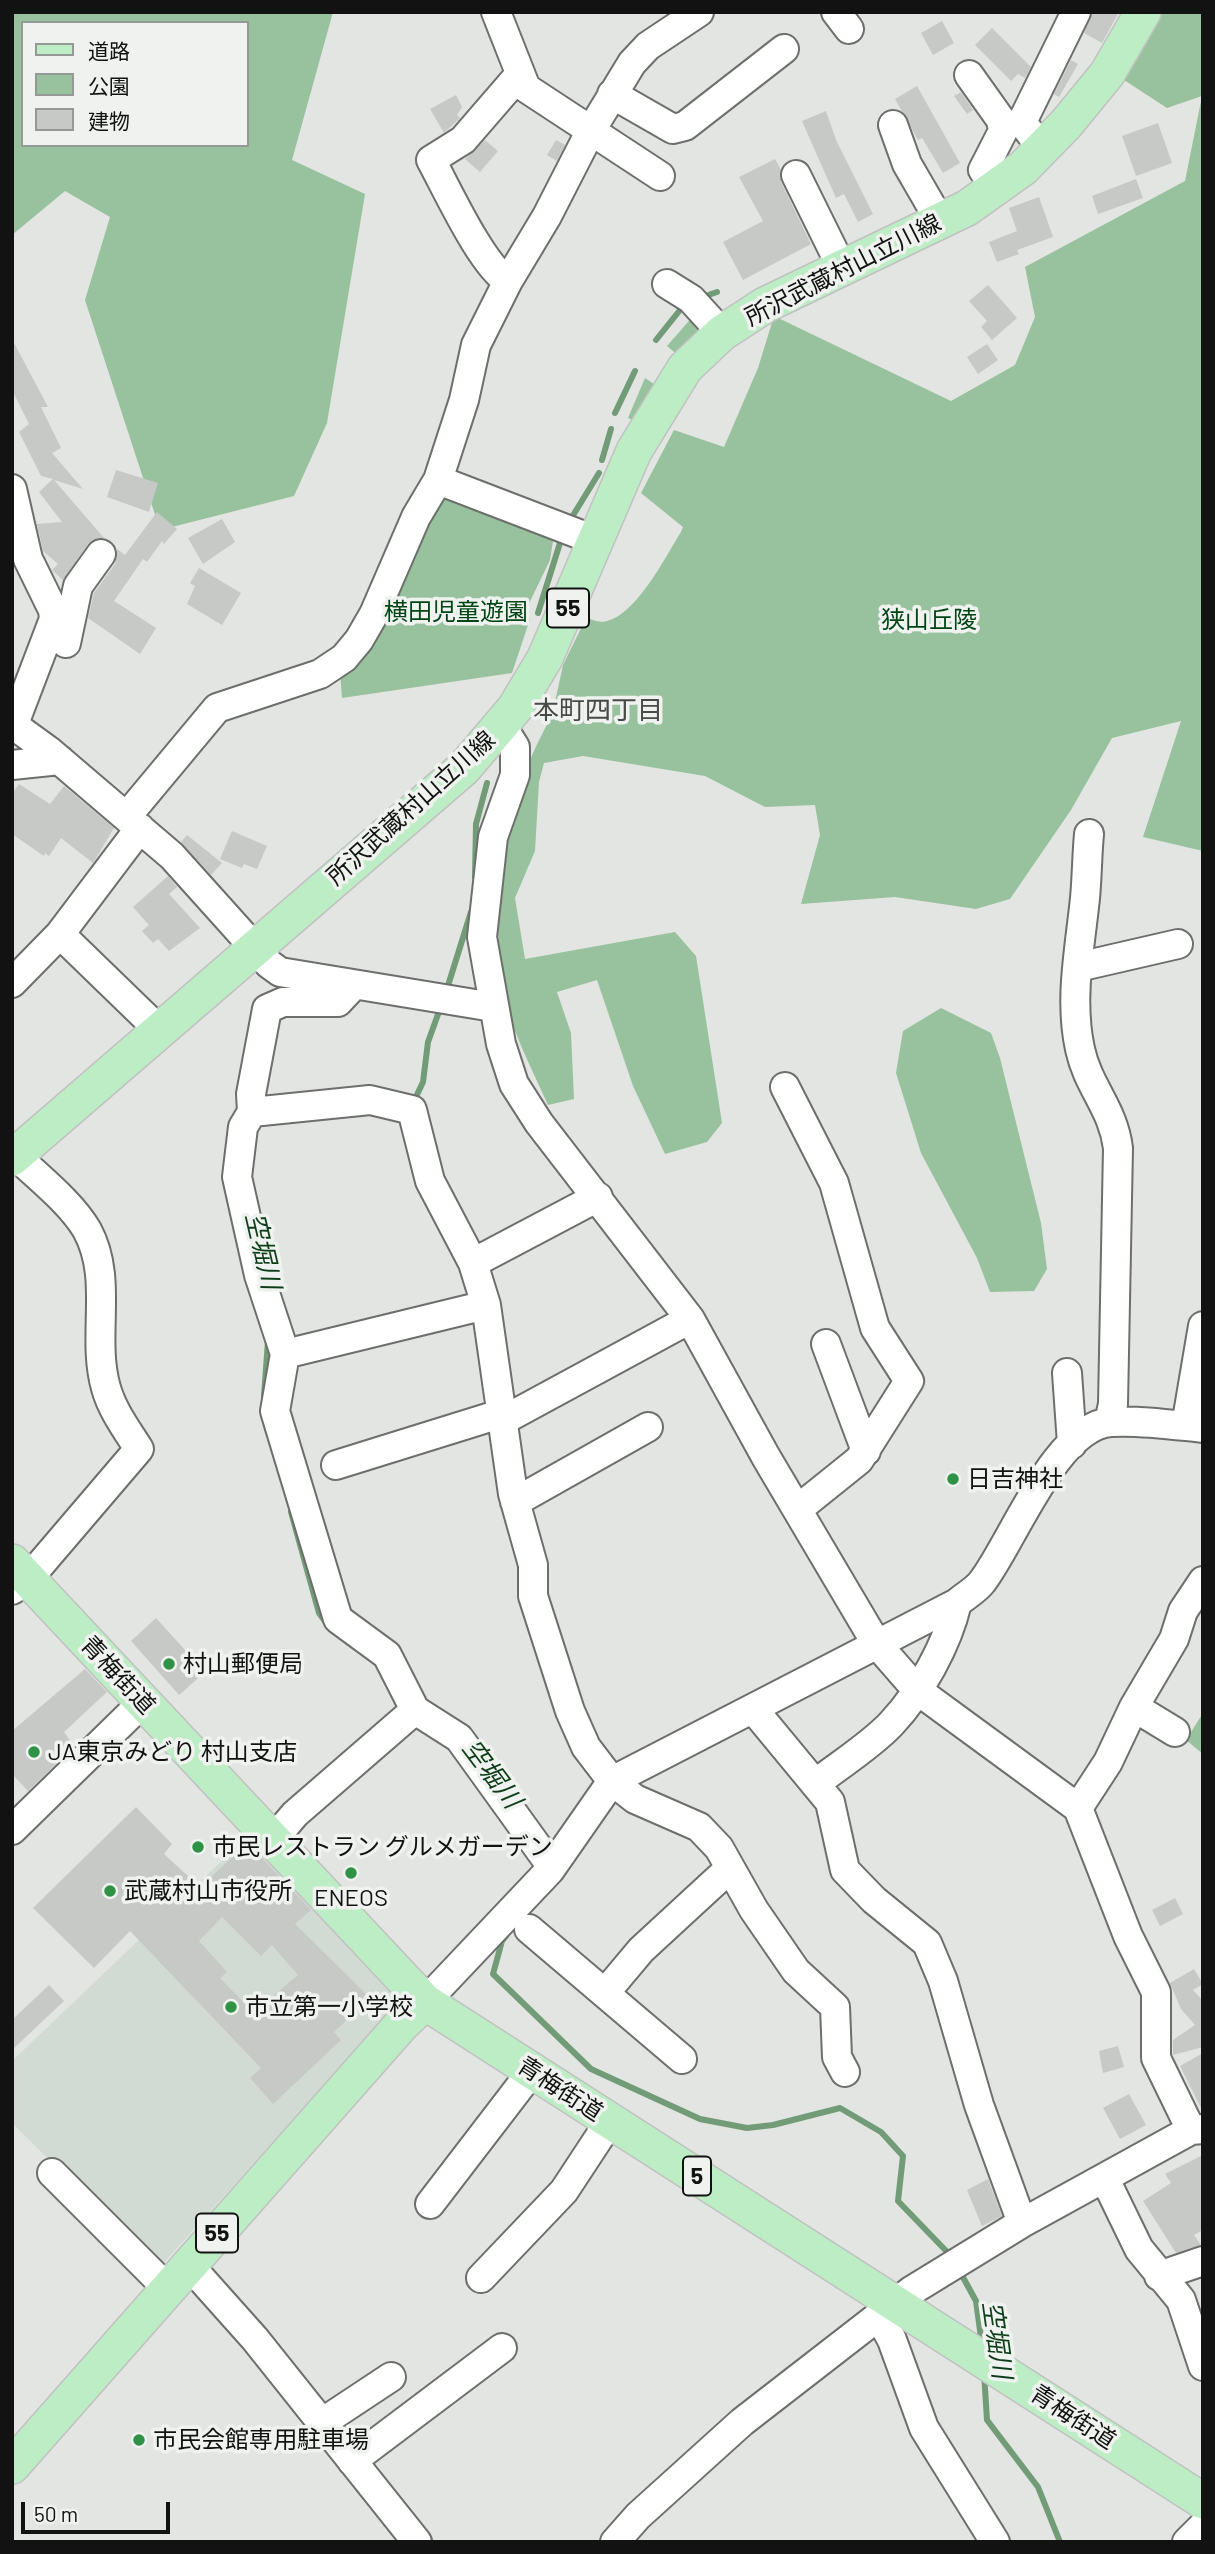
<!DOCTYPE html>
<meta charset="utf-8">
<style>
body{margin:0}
#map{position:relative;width:1215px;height:2554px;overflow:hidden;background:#e2e5e2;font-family:Barlow,"Noto Sans JP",sans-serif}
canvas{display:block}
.frame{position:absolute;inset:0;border:14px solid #111211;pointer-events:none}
.legend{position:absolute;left:21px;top:21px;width:228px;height:126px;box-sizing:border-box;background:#eff2ef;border:2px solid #969896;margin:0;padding:9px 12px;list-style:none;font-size:21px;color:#111211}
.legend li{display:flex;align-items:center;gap:14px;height:35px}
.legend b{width:35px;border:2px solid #969896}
.scale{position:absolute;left:21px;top:2502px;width:149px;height:32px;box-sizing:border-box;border:4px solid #111211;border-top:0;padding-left:9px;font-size:21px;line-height:24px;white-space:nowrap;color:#111211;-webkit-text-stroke:5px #eff2ef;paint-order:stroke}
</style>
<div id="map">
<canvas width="1215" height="2554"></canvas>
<div class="frame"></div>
<ul class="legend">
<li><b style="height:9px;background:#bdedc4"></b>道路</li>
<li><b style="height:19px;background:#98c29d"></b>公園</li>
<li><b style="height:19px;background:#c6c9c6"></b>建物</li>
</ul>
<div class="scale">50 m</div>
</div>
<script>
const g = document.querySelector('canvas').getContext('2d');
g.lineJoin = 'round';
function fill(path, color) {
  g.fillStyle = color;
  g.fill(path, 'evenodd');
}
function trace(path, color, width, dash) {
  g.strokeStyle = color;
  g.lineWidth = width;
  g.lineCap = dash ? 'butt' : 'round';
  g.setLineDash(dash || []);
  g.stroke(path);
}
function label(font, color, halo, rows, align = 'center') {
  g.font = font + ' Barlow,"Noto Sans JP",sans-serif';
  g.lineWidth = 7;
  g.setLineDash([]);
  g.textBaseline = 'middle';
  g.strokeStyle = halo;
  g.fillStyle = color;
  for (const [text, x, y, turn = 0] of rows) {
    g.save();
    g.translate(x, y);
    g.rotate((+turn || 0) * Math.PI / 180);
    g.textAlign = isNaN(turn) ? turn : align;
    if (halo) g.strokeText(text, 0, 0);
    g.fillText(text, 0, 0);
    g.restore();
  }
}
const built = new Path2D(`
 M 251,1833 L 403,1998 L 159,2268 L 12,2123 L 12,2061 Z`);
const green = new Path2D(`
 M 12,12 L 333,12 L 292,160 L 365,194 L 327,423 L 294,496 L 160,530 L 85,300 L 110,217 L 65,191 L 12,235 ZM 23,23 L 247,23 L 247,145 L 23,145 Z
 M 1143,12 L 1203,12 L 1203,851 L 1143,837 L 1181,721 L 1112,738 L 1071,810 L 1010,899 L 976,909 L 895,897 L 801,904 L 820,835 L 815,805 L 765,807 L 705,776 L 583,756 L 544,763 L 539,782 L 535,851 L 515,898 L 525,959 L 675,932 L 696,956 L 722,1123 L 707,1142 L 665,1154 L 633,1086 L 597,980 L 557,992 L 571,1033 L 574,1099 L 548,1105 C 530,1064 506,1020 499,975 C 497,961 499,946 498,932 C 496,850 512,789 551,717 L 558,719 L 562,704 L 555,702 L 563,665 L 586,618 C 591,619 598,622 602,622 C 635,619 665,557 681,532 L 683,527 L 641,493 L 674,430 L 724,447 L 758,368 L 774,316 L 951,401 L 1015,365 L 1035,317 L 1025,267 L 1185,181 L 1202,96 L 1167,108 L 1124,80 L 1107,74 Z
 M 695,314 L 708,329 L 680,357 L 667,346 Z
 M 645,378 L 657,386 L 635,421 L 628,418 Z
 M 447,498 L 554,535 L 550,560 L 523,616 L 530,619 L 512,673 L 342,698 L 340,671 L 433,506 Z
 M 941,1008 L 991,1033 L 1000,1058 L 1041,1223 L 1047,1269 L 1034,1291 L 990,1292 L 977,1258 L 921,1153 L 896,1073 L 903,1031 Z
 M 1203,1713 L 1203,1754 L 1186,1740 Z`);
const stream = new Path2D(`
 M 700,298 L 717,292
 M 656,340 L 684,305
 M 615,413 L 635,371
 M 602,460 L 611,429
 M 569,522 L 599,473
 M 538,613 L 560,543
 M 475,877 L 476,824 L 487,783
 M 446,992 L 471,912
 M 411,1098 L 415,1099 L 423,1082 L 428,1042 L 441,1006
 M 264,1396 L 268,1341
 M 291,1512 L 319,1613 L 327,1624
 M 506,1936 L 502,1941 L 493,1974 L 591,2069 L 700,2119 L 747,2128 L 773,2125 L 840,2108 L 881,2132 L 903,2156 L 898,2201 L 952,2257
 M 959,2270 L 976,2301 L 982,2345
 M 984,2373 L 987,2420 L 1038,2487 L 1060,2542`);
const building = new Path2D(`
 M 1092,12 L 1119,12 L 1102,43 L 1084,33 Z
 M 942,21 L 954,43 L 933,55 L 921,33 Z
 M 992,28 L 1031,67 L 1025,78 L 1018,74 L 1011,81 L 975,45 Z
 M 1071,60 L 1078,64 L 1059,97 L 1054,94 Z
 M 917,86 L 960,163 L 943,173 L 922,138 L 918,140 L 895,99 Z
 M 961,92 L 973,110 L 967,114 L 954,96 Z
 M 456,95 L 462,107 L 457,115 L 460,118 L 444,133 L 430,109 Z
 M 826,111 L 836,140 L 873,214 L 858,222 L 844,194 L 836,198 L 802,121 Z
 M 1158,123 L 1172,163 L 1136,176 L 1122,136 Z
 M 485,140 L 498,151 L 480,172 L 465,159 Z
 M 556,140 L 565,145 L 557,161 L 547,155 Z
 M 775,159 L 781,170 L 781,182 L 811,244 L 743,280 L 723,242 L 763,221 L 739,177 Z
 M 1136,179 L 1143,198 L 1098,214 L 1092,196 Z
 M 1039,197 L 1053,237 L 1017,250 L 1019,254 L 997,262 L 989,242 L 1017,231 L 1009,208 Z
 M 988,285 L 1017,318 L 992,340 L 981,327 L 987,321 L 969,301 Z
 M 12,339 L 48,407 L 41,407 L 61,448 L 52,453 L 83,489 L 54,480 L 104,538 L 88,544 L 63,580 L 52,570 L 58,564 L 43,551 L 37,524 L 62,522 L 39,492 L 53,479 L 41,476 L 19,432 L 29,424 L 12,390 Z
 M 987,344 L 998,360 L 978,374 L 967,357 Z
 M 116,470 L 158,483 L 149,512 L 107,497 Z
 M 157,512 L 177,529 L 164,544 L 162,541 L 147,562 L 143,559 L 114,601 L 156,628 L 140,654 L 88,618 L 94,593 L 115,564 L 117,549 L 125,555 Z
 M 222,519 L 235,542 L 203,564 L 188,538 Z
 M 199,568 L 241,593 L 222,625 L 187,604 L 195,586 L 190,583 Z
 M 19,784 L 50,804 L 64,786 L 114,828 L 93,863 L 61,838 L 49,856 L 45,853 L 44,856 L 12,834 L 12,794 Z
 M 232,831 L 267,846 L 257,869 L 244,864 L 242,868 L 220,859 Z
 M 187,835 L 222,863 L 211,875 L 181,842 Z
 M 168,876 L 177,887 L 169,894 L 200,928 L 169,951 L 158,939 L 153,943 L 142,931 L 149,925 L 133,907 Z
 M 156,1618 L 205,1672 L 179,1695 L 131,1641 Z
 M 85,1669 L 107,1692 L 64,1732 L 74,1746 L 28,1791 L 12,1774 L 12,1731 Z
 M 136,1807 L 172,1844 L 164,1854 L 200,1887 L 248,1843 L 311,1910 L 295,1924 L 370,1998 L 334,2032 L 341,2040 L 273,2104 L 250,2078 L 261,2068 L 130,1931 L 94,1968 L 33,1908 ZM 222,1917 L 261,1956 L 272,1945 L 298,1975 L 268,2000 L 265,1996 L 251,2010 L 220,1978 L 227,1972 L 199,1941 Z
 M 1175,1898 L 1183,1914 L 1160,1926 L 1152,1910 Z
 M 1194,1969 L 1203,1984 L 1193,1990 L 1203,2001 L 1203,2047 L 1173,2055 L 1173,2040 L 1195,2025 L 1181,2009 L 1170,1983 Z
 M 49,1985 L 64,2001 L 12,2050 L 12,2020 Z
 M 1118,2046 L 1124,2067 L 1103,2073 L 1099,2051 Z
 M 1203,2053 L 1203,2112 L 1180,2066 Z
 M 1129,2094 L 1146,2125 L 1120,2139 L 1103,2108 Z
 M 1203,2155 L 1203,2230 L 1194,2235 L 1201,2245 L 1176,2253 L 1143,2201 L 1171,2183 L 1165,2174 Z
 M 988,2179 L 1002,2216 L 982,2226 L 967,2190 Z`);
const minor = new Path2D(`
 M 496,12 L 526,88 L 660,176
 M 836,12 L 849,29
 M 969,75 L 1001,120 L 1003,131 L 983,170 L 996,188
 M 612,94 L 673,129 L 685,126 L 784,49
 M 893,125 L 907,164 L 940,221
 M 1042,149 L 1022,122 L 1076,12
 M 796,175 L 842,268
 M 508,281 C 482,266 447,189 431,160 L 463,140 L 520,74
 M 667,284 L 691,299 L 722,333
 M 438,480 L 597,541
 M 12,489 L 28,559 L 53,610 L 54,619 L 12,729
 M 66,643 L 78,586 L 101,554
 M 12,724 L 49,751 L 172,856 L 269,964 L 280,972 L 493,1007
 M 502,726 L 515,747 L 515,775 L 493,837 L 482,937 L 501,1044 L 514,1084 L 539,1123 L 690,1319 L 766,1457 L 876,1643 L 917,1690 L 1078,1808 L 1128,1936 L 1156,1992 L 1156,2058 L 1191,2130
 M 12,765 L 60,760
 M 127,816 L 217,708 L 320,674 L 344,658 L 359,640 L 374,614 L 416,517 L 438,480 L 464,400 L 476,345 L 508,281 L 547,216 L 590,132 L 632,63 L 648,46 L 699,12
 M 1089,834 C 1087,855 1087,877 1085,898 C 1080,948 1069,999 1080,1049 C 1088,1087 1113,1108 1118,1148 L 1113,1404 L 1109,1422
 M 60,934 L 159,1030
 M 1078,967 L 1178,944
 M 12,983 L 60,934 L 140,828
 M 354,985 L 338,1002 L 283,1002 L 267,1009 L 251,1094 L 252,1112 L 243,1127 L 237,1177 L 259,1275 L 285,1354 L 275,1411 L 338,1619 L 387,1655 L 415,1710 L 459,1738 L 552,1867
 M 785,1087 L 834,1183 L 875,1328 L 909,1381 L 859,1460 L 798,1509
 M 252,1112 L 370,1100 L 412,1110 L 430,1181 L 473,1263 L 486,1305 L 513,1494 L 533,1565 L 533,1596 L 570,1711 L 586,1747 L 612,1781 L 635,1799 L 699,1827 L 719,1848 L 754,1910 L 796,1971 L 835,2007 L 837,2057 L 845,2072
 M 12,1152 C 36,1176 70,1201 87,1230 C 114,1279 91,1336 106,1388 C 112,1410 127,1430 139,1449 L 28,1579 L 12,1590
 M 473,1263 L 598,1197
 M 826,1344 L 866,1451
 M 285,1354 L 486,1305
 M 1067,1373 L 1072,1444
 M 500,1422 L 690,1319
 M 1186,1426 L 1203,1326
 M 336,1465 L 500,1414
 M 515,1502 L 648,1427
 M 1134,1707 L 1175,1732
 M 754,1710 L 830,1802 L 845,1870 L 874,1900 L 927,1943 L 943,1981 L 979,2105 L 1022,2223
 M 815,1784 C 839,1765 869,1747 891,1724 C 921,1692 947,1645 957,1603
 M 1078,1808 L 1108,1762 L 1134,1707 L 1174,1639 L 1183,1611 L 1203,1581
 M 12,1830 L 143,1702
 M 272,1841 L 295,1814 L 415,1710
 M 529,1929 L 682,2059
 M 605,1993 L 641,1950 L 730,1868
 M 425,2002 L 550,1870 L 612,1781 L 957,1603 C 965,1596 976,1590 982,1582 C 1012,1544 1055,1426 1111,1422 C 1140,1420 1174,1425 1203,1428
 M 52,2173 L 168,2289
 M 1105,2179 L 1139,2249 L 1181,2300 L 1203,2366
 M 430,2204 L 532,2071
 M 189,2265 L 255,2339 L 417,2542
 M 1159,2276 L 1203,2261
 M 481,2278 L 564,2191 L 610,2121
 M 879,2316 L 892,2340 L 924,2428 L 995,2542
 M 323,2422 L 391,2377
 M 352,2461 L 502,2348
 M 615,2542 L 638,2516 L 742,2422 L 911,2291 L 1022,2223 L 1191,2130 L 1203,2129
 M 1187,2542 L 1203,2526`);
const major = new Path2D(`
 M 12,1158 L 464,768 L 515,708 L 545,658 L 634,451 L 685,368 L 722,333 L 765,305 L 967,208 L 1023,168 L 1066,124 L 1107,74 L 1143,12
 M 12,1562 L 425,2002 L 1203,2501
 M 12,2466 L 402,2024 L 425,2002`);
const markers = [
 [953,1479,7,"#2f9246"],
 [169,1664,7,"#2f9246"],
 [34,1752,7,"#2f9246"],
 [198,1847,7,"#2f9246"],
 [351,1873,7,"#2f9246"],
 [110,1891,7,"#2f9246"],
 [231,2007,7,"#2f9246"],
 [139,2440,7,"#2f9246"]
];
const shields = [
 [568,608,42],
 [697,2176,28],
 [217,2233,42]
];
const shieldNames = [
 ["55",568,608],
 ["5",697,2176],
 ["55",217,2233]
];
const streetNames = [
 ["所沢武蔵村山立川線",843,270,-27],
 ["所沢武蔵村山立川線",411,808,-42],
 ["青梅街道",118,1675,47],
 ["青梅街道",560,2089,33],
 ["青梅街道",1073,2417,33]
];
const parkNames = [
 ["横田児童遊園",456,612],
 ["狭山丘陵",929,620]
];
const poiNames = [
 ["日吉神社",967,1479],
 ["村山郵便局",183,1664],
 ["JA東京みどり 村山支店",48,1752],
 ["市民レストラン グルメガーデン",212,1847],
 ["武蔵村山市役所",124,1891],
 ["ENEOS",351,1898,"center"],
 ["市立第一小学校",245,2007],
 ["市民会館専用駐車場",153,2440]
];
const neighbourhoodNames = [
 ["本町四丁目",598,710]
];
const waterNames = [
 ["空堀川",263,1251,77],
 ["空堀川",492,1774,53],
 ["空堀川",997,2340,82]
];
fill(built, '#d2dbd3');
fill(green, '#98c29d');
trace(stream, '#729b77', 6);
fill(building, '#c6c9c6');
trace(minor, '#6c6f6c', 32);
trace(major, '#c1c1c1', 38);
trace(minor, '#fff', 28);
trace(major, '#bdedc4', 35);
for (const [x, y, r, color] of markers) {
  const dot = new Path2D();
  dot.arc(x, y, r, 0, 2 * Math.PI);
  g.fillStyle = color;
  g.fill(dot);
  trace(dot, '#eff2ef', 2.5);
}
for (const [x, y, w] of shields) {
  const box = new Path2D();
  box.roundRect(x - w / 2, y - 19.5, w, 39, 5);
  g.fillStyle = '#eff2ef';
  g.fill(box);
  trace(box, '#111211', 2);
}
label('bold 23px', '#111211', null, shieldNames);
label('24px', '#111211', '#eff2ef', streetNames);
label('24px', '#004515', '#eff2ef', parkNames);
label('24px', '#111211', '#eff2ef', poiNames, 'left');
label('26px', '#474a47', '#eff2ef', neighbourhoodNames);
label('italic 26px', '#0e3e19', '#eff2ef', waterNames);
</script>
